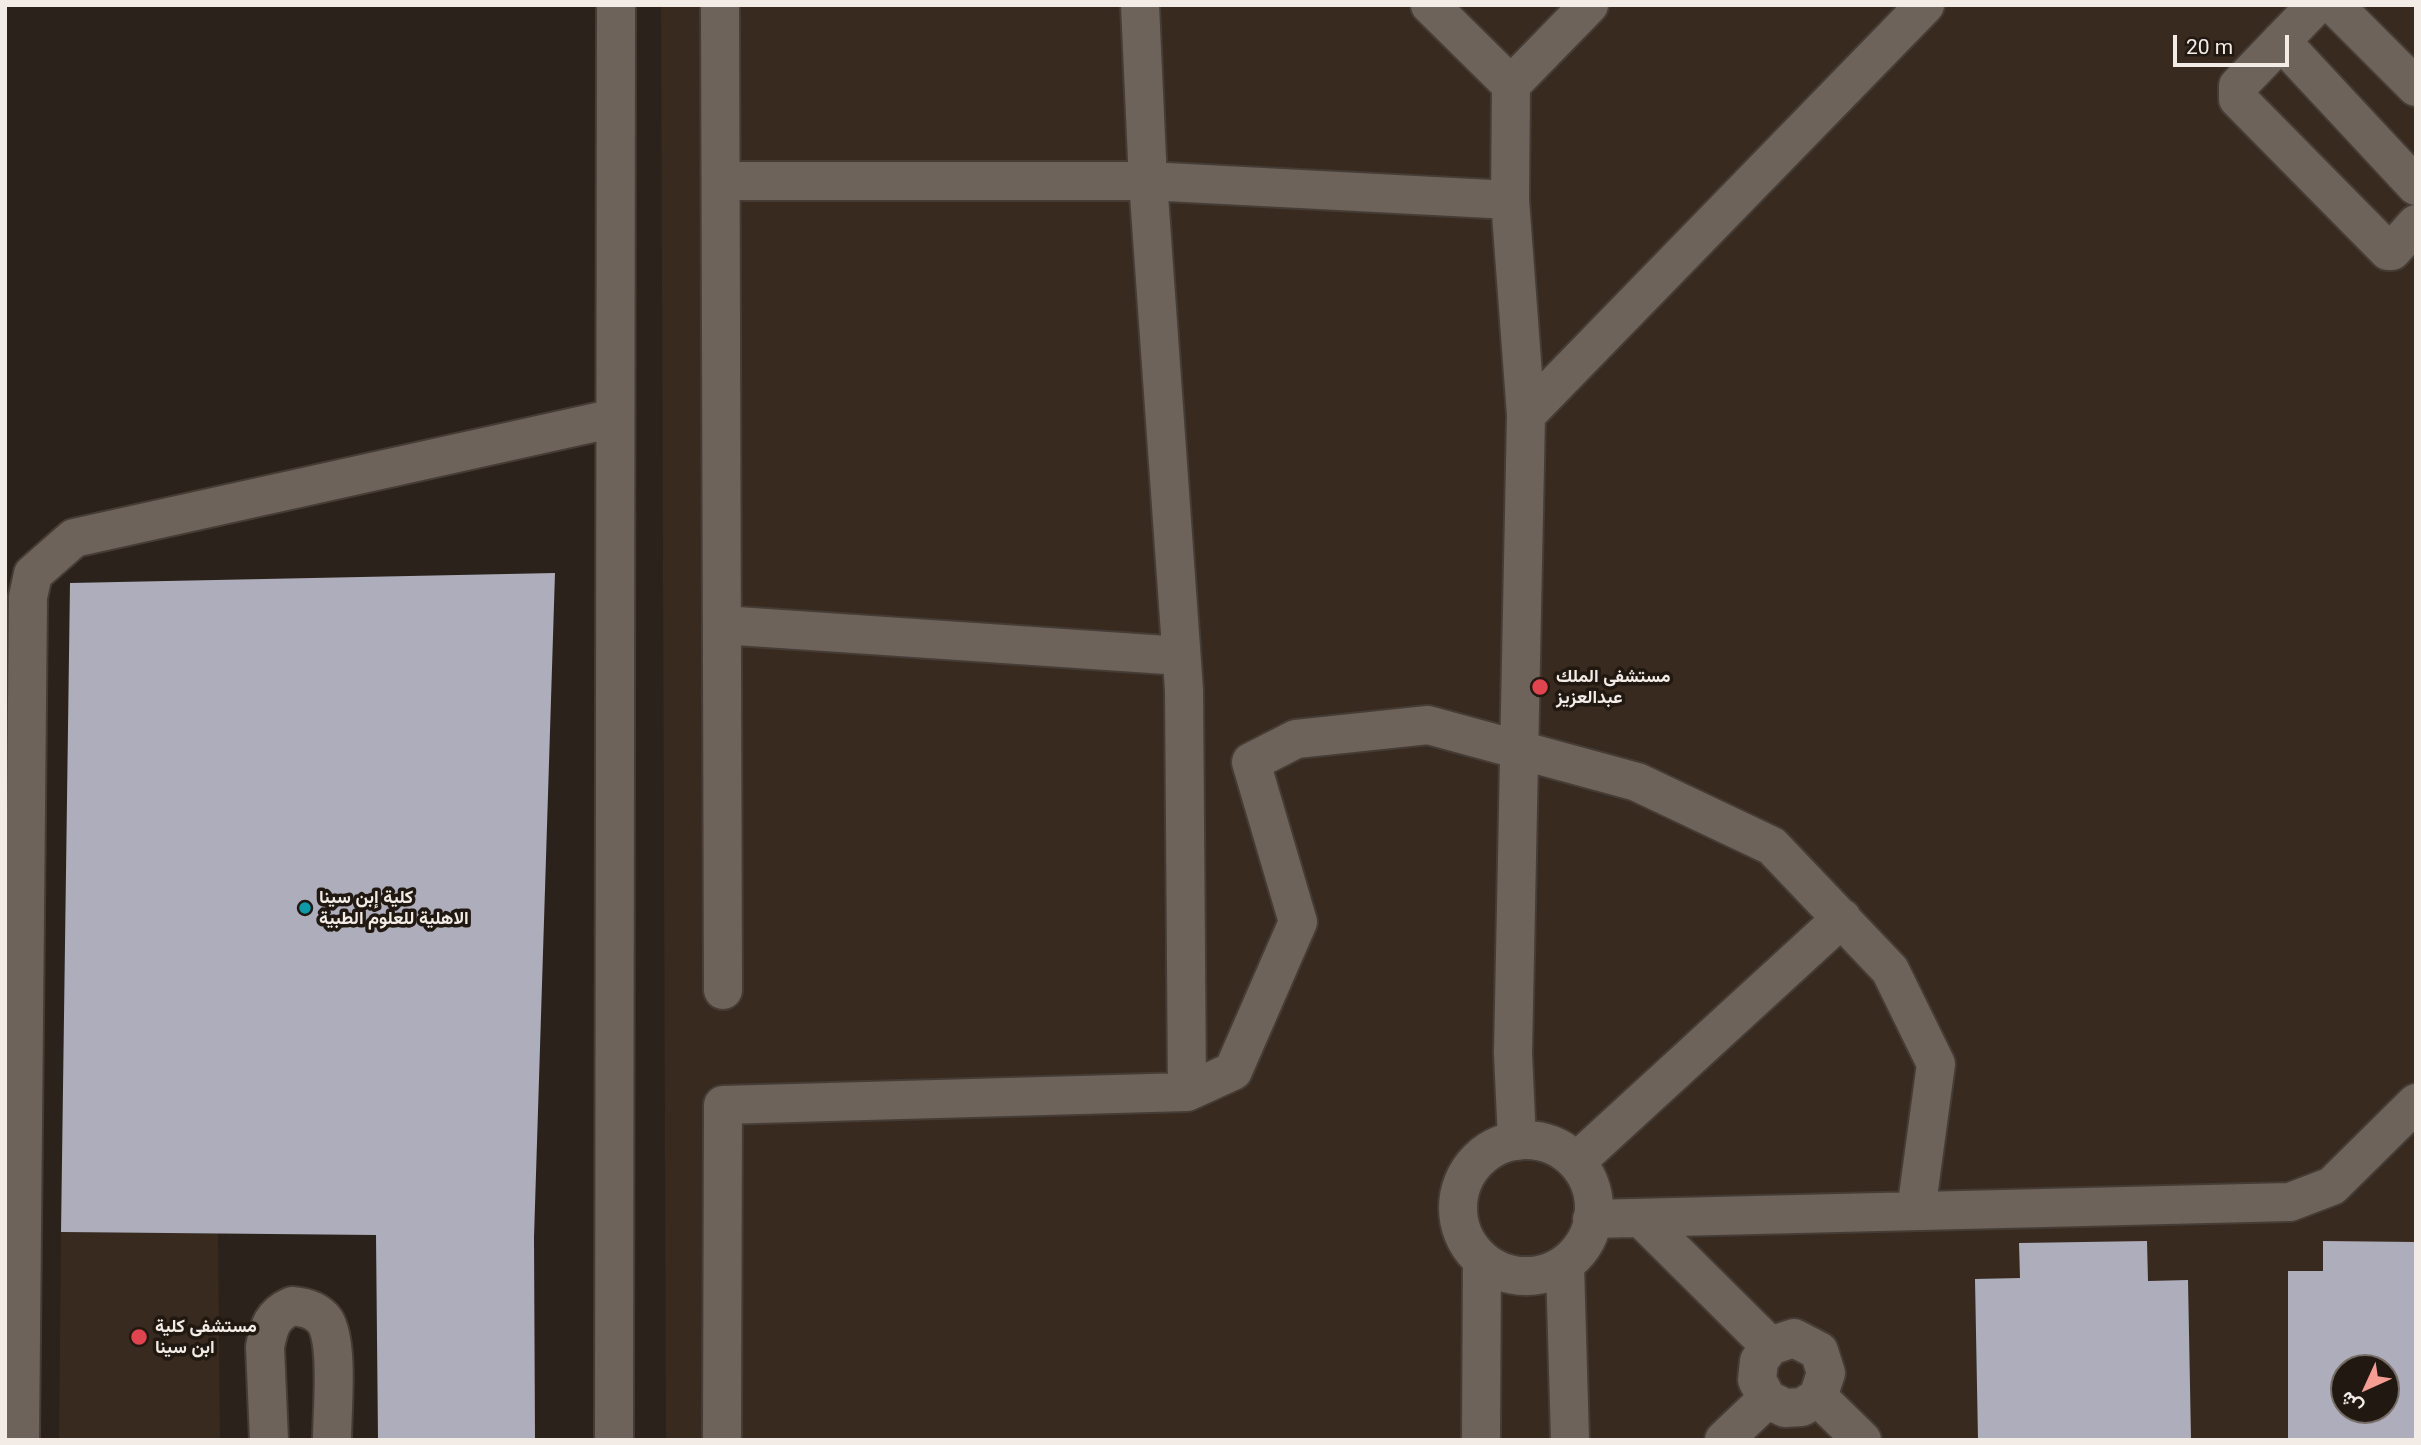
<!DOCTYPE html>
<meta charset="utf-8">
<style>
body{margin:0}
#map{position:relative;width:2421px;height:1445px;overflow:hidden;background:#2b221b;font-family:Roboto,Vazirmatn,sans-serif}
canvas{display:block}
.frame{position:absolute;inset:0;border:7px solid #f2ebe6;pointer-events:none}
.north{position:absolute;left:2330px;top:1354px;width:70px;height:70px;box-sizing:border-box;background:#211911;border:2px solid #756d66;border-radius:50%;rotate:225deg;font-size:19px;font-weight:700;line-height:28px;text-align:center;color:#f2ebe6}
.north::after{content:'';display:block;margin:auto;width:24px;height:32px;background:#f59c93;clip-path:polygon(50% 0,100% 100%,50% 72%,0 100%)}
.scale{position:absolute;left:2173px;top:35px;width:116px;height:32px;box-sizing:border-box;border:4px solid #f2ebe6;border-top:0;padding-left:9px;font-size:21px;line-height:24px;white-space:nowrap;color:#f2ebe6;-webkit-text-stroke:5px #211911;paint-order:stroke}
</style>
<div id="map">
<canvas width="2421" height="1445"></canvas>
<div class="frame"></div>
<div class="north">ش</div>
<div class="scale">20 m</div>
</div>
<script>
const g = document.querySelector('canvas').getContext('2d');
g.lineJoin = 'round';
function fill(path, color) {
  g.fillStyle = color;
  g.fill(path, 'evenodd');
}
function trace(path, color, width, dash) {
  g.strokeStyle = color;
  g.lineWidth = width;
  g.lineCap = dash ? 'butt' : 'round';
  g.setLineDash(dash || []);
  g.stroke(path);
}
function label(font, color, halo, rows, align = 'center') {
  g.font = font + ' Roboto,Vazirmatn,sans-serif';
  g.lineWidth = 7;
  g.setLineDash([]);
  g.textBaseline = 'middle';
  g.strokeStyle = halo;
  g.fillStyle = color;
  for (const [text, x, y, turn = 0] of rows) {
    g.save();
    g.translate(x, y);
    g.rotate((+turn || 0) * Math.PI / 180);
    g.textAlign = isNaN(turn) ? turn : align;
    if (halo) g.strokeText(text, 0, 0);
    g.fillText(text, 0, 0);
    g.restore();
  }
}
const built = new Path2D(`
 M 661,5 L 2416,5 L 2416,1440 L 666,1440 ZM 2344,1368 L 2386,1368 L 2386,1410 L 2344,1410 Z
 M 61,1232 L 218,1233 L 220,1440 L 59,1440 Z`);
const building = new Path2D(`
 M 555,573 L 534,1237 L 535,1440 L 378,1440 L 376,1235 L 61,1232 L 70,583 Z
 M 2147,1241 L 2148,1281 L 2188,1280 L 2191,1439 L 1978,1440 L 1975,1279 L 2020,1278 L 2019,1243 Z
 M 2323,1241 L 2416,1242 L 2416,1440 L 2288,1440 L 2288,1271 L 2323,1271 ZM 2344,1368 L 2386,1368 L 2386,1410 L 2344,1410 Z`);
const minor = new Path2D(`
 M 720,5 L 723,990
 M 1140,5 L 1148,181 L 1184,690 L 1187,1092
 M 1430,5 L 1511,85
 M 2316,5 L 2238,86 L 2238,99 L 2388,251 L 2392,251 L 2416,224
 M 2334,5 L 2416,87
 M 2281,41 L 2416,186
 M 721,181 L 1148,181 L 1510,200
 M 1526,415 L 1925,5
 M 722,625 L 1181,656
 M1458 1208a68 68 0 1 1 136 0a68 68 0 1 1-136 0Z
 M 1517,1141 L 1513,1053 L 1526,415 L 1510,200 L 1511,85 L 1589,5
 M 1576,1162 L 1842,918
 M 1641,1218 L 1770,1346
 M 1592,1219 L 2290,1202 L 2332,1186 L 2416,1103
 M 1565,1266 L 1570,1440
 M 1794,1338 L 1819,1351 L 1826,1373 L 1818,1397 L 1802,1407 L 1785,1408 L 1767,1399 L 1757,1380 L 1759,1361 L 1770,1346 Z
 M 1818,1397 L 1862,1440
 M 20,1440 L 28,597 L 33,574 L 74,538 L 615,418
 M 269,1440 L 265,1347 C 269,1326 272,1315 292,1306 C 305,1307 317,1310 325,1321 C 339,1344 332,1411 332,1440
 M 614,1440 L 616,5
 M 722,1440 L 723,1105 L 1187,1092 L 1233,1071 L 1298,922 L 1251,762 L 1296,739 L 1428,725 L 1637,782 L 1772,846 L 1890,970 L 1936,1064 L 1916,1211
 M 1481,1440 L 1482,1261
 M 1724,1440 L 1767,1399`);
const markers = [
 [1540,687,9,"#e0444e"],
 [305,908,7,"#0f9aa8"],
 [139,1337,9,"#e0444e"]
];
const poiNames = [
 ["مستشفى الملك",1556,677],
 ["عبدالعزيز",1556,698],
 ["كلية إبن سينا",319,898],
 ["الاهلية للعلوم الطبية",319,919],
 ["مستشفى كلية",155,1327],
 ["ابن سينا",155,1348]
];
fill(built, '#382a1e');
fill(building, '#adadbb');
trace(minor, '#453c36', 42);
trace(minor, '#6e635b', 38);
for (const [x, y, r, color] of markers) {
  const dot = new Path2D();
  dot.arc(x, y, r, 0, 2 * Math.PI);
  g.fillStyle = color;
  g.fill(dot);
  trace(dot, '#211911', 2.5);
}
label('bold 18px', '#f2ebe6', '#211911', poiNames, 'left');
</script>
